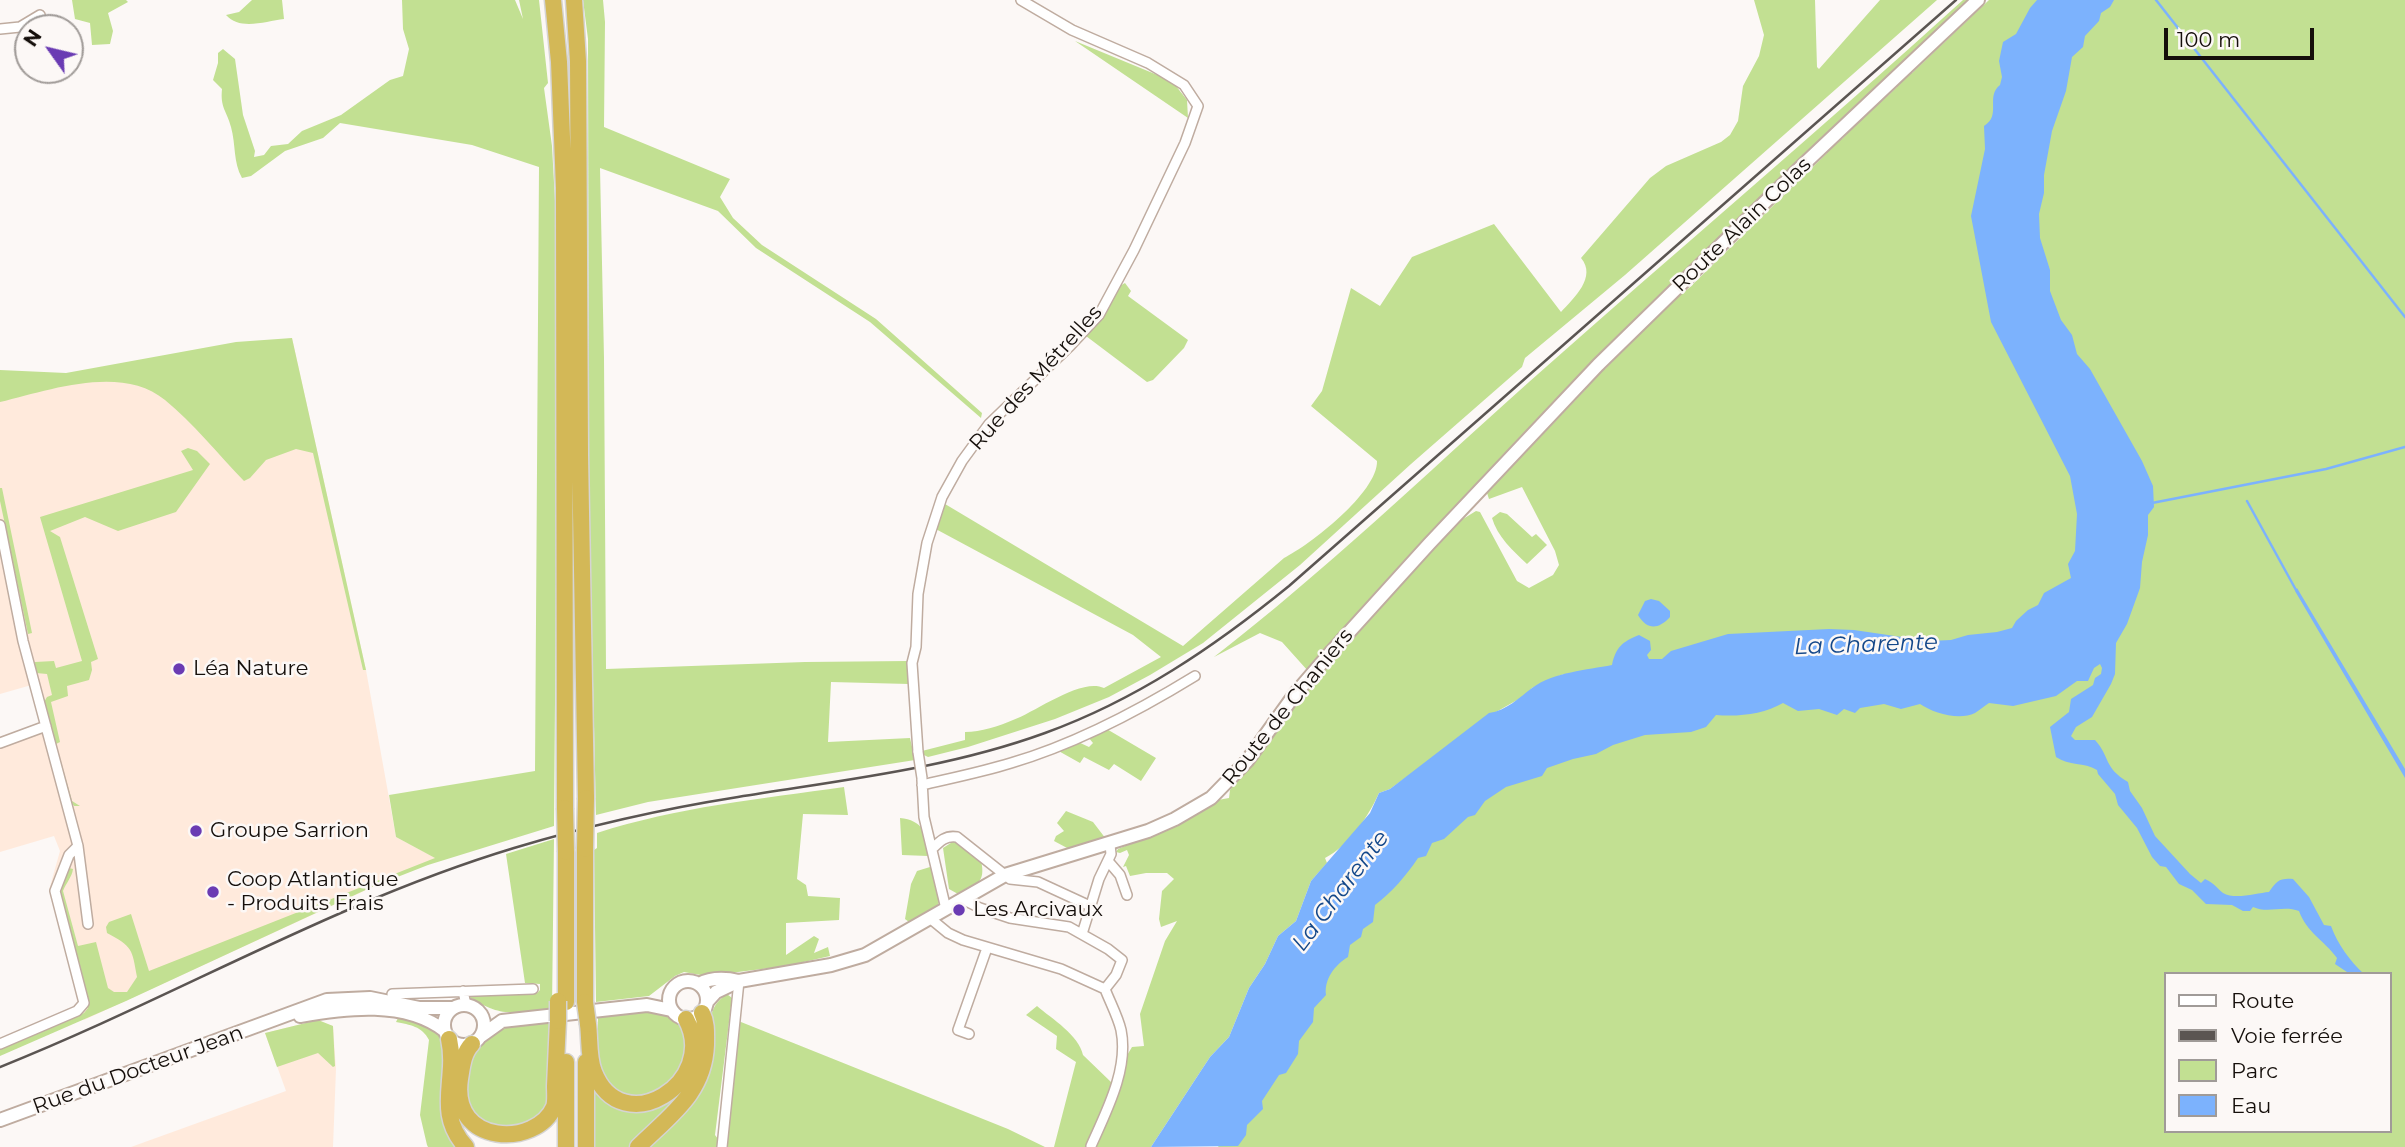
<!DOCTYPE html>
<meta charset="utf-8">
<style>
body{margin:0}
#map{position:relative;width:2405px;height:1147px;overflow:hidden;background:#fcf8f6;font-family:Montserrat,sans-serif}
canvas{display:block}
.legend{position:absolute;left:2164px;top:972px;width:228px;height:161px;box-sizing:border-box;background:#fcf8f6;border:2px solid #a09b98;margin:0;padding:9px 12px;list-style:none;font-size:21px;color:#150f0b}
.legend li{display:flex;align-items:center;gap:14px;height:35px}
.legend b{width:35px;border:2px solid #a09b98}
.north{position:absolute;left:14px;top:14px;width:70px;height:70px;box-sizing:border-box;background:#fcf8f6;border:2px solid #a09b98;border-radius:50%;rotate:304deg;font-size:19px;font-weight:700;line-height:28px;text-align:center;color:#150f0b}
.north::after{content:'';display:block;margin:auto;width:24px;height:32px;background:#6a3bb3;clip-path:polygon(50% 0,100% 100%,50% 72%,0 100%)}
.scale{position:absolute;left:2164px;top:28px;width:150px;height:32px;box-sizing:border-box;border:4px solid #150f0b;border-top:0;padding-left:9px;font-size:21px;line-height:24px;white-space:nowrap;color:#150f0b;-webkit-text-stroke:5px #fcf8f6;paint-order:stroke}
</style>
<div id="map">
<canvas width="2405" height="1147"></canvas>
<ul class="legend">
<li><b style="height:9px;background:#fff"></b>Route</li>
<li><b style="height:9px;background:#5b5552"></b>Voie ferrée</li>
<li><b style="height:19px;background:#c2e092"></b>Parc</li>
<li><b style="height:19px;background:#7cb2fd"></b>Eau</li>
</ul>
<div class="north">N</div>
<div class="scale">100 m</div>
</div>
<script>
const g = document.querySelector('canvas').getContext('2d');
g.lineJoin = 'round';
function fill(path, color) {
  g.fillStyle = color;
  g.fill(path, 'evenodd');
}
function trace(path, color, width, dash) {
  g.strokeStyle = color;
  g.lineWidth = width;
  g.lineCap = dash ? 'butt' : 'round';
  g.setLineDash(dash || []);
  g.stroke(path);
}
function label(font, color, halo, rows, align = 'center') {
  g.font = font + ' Montserrat,sans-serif';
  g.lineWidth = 5;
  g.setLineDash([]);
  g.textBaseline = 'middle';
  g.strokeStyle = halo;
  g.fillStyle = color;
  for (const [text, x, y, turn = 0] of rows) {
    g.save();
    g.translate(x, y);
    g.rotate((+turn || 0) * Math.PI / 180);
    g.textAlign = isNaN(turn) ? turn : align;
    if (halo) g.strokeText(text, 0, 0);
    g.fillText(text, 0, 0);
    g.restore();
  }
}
const built = new Path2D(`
 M 292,338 L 366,670 L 396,837 L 436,858 L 84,1020 L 49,890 L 60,851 L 54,836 L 0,852 L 0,747 L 47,731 L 35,684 L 0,694 L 0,401 L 67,378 Z
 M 318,1020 L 333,1026 L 336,1069 L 333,1147 L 131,1147 L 286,1091 L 265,1033 Z`);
const green = new Path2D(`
 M 72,0 L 126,0 L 128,2 L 108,13 L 113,31 L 110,44 L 92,45 L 90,23 L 75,19 Z
 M 252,0 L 282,0 L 284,19 C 266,21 240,31 226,15 L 239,12 Z
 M 402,0 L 515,0 L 523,19 L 519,0 L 539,0 L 548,83 L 544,88 L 552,146 L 555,201 L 556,578 L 554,826 L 428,865 L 372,887 L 126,1001 L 0,1056 L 0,1049 L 84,1013 L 88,1008 L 60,895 L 60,883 L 69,868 L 73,869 C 72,877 66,883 63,891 L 78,946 L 96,942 L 108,988 L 114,992 L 127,992 L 137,977 C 132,949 133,947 107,933 L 106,927 L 109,922 L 131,914 L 149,971 L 435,858 L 396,837 L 389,795 L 535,771 L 539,167 L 472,145 L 340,123 L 323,138 L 285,151 L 251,176 L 242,178 C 233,162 236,145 231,127 C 227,111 220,108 222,89 L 213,80 L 218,63 L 218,53 L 223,49 L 235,59 L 243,115 L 255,151 L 254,157 L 264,155 L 271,146 L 288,144 L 302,131 L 341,115 L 390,80 L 403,76 L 409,49 L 403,29 Z
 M 583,0 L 603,0 L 605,22 L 604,127 L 730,179 L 720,197 L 733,218 L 762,245 L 876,319 L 982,413 L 981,418 L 870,322 L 756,248 L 718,211 L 600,168 L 604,358 L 606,669 L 805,662 L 908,661 L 909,684 L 831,682 L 828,742 L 910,738 L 915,760 L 648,802 L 596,815 L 589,501 L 588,39 Z
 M 1754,0 L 1815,0 L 1817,67 L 1819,69 L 1880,0 L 1937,0 L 1625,275 L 1525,358 L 1522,367 L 1411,464 L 1300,565 L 1203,643 L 1150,675 L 1109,697 L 1055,719 L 968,747 L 928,757 L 918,752 L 965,740 L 965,732 C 981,732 999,726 1013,720 C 1035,712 1082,677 1104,688 L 1161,657 L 1133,635 L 932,527 L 940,501 L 1183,646 L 1284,558 C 1310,545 1378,492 1377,461 L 1311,406 L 1322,391 L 1351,288 L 1380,306 L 1412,257 L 1494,224 L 1561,312 C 1574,298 1597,277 1581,258 L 1650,178 L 1666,166 L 1721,142 L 1730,135 L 1738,121 L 1743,86 L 1759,56 L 1764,35 Z
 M 1963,0 L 1968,0 L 1710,247 L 1419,546 L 1308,671 L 1282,642 L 1260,633 L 1214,657 C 1325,571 1425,475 1529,382 C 1673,254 1820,130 1963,0 Z
 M 1989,0 L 2405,0 L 2405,1147 L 1218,1147 L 1404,859 L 1468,804 L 1666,712 L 2103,645 L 1577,672 L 1561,675 L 1532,688 L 1526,695 L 1496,712 L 1390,789 L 1379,793 C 1368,817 1349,846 1325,858 L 1327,863 L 1311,881 L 1296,921 L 1278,936 L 1265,964 L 1249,988 L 1229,1037 L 1210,1057 L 1151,1147 L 1054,1147 L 1076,1062 L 1056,1049 L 1057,1036 L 1026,1015 L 1037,1006 C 1052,1019 1079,1035 1083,1055 L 1111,1082 L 1132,1047 L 1144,1046 L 1140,1014 L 1165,941 L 1177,921 L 1161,927 L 1159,919 L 1162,891 L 1174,879 L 1167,873 L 1146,873 L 1130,876 L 1126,866 L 1123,867 L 1129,855 L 1127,850 L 1120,853 L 1116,852 L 1118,849 L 1178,824 L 1218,800 L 1229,798 L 1230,790 L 1299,699 L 1458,522 L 1476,511 L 1480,512 L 1517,581 L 1529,588 L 1553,575 L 1559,565 L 1555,551 L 1522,487 L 1489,499 L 1487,493 L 1585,390 L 1584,383 L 1598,370 L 1605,369 L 1672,301 L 1689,288 L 1827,153 L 1827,146 L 1834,140 L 1842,139 L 1847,134 L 1848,127 L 1874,102 L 1882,101 L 1897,87 L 1899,78 L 1905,73 L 1912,73 ZM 2165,974 L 2389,974 L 2389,1131 L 2165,1131 Z
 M 1075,41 L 1172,81 L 1187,100 L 1188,118 Z
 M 1125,283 L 1131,291 L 1128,296 L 1188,340 L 1184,348 L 1153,380 L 1147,382 L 1082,333 L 1118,287 Z
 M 292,338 L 366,670 L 363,670 L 313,453 L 296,449 L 266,460 L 250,478 L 244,481 C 218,454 193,423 165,400 C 122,364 49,390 0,402 L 0,370 L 66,373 L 236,342 Z
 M 188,448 L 197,451 L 210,464 L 176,512 L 118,531 L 85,517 L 50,531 L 60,537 L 98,659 L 91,662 L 92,670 L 89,680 L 67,686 L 68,696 L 51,702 L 60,742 L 56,744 L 72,801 L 80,806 L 74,806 L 69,799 L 44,702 L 47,697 L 52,695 L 47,674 L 36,673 L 34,668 L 35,662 L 54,661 L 56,668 L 82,661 L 40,517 L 193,470 L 181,451 Z
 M 0,488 L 2,488 L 32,633 L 28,634 L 0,501 Z
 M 1500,512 L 1507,514 L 1532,537 L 1536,534 L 1547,545 L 1527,564 C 1513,551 1497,536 1492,518 Z
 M 1105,728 L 1156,758 L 1141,781 L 1114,764 L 1109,770 L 1084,757 L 1080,763 L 1055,749 L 1076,741 L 1089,747 L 1093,743 L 1088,737 Z
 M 844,787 L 848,815 L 803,814 L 797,879 L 806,885 L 808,896 L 840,898 L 839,920 L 786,923 L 786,955 L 814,936 L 819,939 L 814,953 L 828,947 L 830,956 L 786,966 L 706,976 L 684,972 L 675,976 L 649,996 L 596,1002 L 594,850 L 597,848 L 597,833 C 677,807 761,799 844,787 Z
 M 1066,811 L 1093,822 L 1106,839 L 1069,849 L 1054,841 L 1056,836 L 1064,831 L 1057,823 Z
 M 900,818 C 922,820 929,834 928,856 L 902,855 Z
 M 554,839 L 552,1009 C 514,1012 502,1019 468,996 L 537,993 L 540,990 L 540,984 L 525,983 L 506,854 Z
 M 954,841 L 981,860 C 986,884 977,883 958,894 L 949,889 L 943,848 Z
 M 930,867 L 932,867 C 942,907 948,904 909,922 L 905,919 L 911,884 L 917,871 Z
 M 727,994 L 732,998 L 715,1135 L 722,1144 L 736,1020 L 1008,1129 L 1045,1147 L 647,1147 C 670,1125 699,1105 709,1073 C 719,1044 697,1013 727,994 Z
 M 652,1010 L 666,1014 L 687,1029 L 681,1073 L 650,1098 L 626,1097 L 613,1089 L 598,1067 L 598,1015 Z
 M 398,1018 C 421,1021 437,1026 447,1047 L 457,1147 L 428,1147 L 427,1145 L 420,1115 L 429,1040 C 422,1026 410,1025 396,1022 Z
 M 553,1019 L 546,1111 L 502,1140 L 466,1108 C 466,1095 465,1081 468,1069 C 476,1027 518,1024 553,1019 Z
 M 318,1020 L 333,1026 L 335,1066 L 333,1067 L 318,1053 L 277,1067 L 265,1033 Z
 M 701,1022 L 685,1094 L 631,1147 L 593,1147 L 592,1080 L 638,1110 L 652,1109 L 671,1100 L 694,1025 Z`);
const water = new Path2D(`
 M 2037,0 L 2114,0 L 2110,7 L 2101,13 L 2099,21 L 2085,36 L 2083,47 L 2072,57 L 2066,91 L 2052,131 L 2044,175 L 2044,193 L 2039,214 L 2040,238 L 2050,270 L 2050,291 L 2061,320 L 2072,335 L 2077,354 L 2090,369 L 2142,461 L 2153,486 L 2154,507 L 2148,515 L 2148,535 L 2142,562 L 2140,588 L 2127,624 L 2116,643 L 2115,674 L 2111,684 L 2092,717 L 2076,727 L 2071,736 L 2075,740 L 2095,740 C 2111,758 2103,767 2128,782 L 2130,791 L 2142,808 L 2155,836 L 2190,874 L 2201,883 L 2205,879 C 2215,884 2217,888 2223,893 C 2235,900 2257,893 2269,892 C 2277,881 2279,878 2293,879 L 2309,897 L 2324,925 L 2331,926 C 2338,945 2350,961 2364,974 L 2350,974 L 2335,964 L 2337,958 C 2324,940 2307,933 2299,911 C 2283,905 2268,914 2253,907 L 2250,911 L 2243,911 L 2232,905 L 2206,904 L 2192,890 L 2179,884 L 2166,867 L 2160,866 L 2152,857 L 2137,828 L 2118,805 L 2115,794 L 2098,774 L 2097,770 C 2084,762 2069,766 2056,757 L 2050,727 L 2069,712 L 2071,699 L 2093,685 L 2095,678 L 2101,674 L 2102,668 L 2100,664 L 2094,668 L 2088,681 L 2077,681 L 2056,696 L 2013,706 L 1989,703 C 1984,706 1980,710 1975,713 C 1959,721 1933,713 1920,704 L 1901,709 L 1884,704 L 1860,708 L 1855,713 L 1844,709 L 1837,715 L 1819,709 L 1798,711 L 1783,703 C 1764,714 1739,717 1716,715 L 1706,727 L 1691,732 L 1645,735 L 1613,745 L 1596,754 L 1573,759 L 1547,768 L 1542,776 L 1506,787 L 1485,801 L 1475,815 L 1468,817 L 1444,839 L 1432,843 L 1426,856 L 1418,858 C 1406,876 1392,892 1375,905 L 1373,922 L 1363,929 L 1361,937 L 1350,945 L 1348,957 C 1335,965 1324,979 1326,995 L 1314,1008 L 1313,1022 L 1299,1041 L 1298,1054 L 1286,1073 L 1279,1075 L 1262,1101 L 1263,1109 L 1247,1125 L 1246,1135 L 1238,1146 L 1151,1147 L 1210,1057 L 1229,1037 L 1249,988 L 1265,964 L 1278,936 L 1296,921 L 1311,881 L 1370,813 L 1379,793 L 1390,789 L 1489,713 C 1506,711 1520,697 1532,688 C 1554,672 1587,670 1612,665 C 1616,647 1622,642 1639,635 L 1650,641 L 1651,650 L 1647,655 L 1649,659 L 1662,659 L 1671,651 L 1728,634 L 1829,629 L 1854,630 L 1929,641 L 1951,640 L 1968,635 L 1997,632 L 2012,628 L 2016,621 L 2028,610 L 2038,605 L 2044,593 L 2071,578 L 2068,564 L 2075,551 L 2077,514 L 2070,476 L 1991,322 L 1971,216 L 1985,149 L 1984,126 C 2002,115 1985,97 2000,85 L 2002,77 L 1999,61 L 2003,42 L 2016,34 L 2030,8 Z
 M 2297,588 L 2405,769 L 2405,778 L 2295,591 Z
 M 1651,599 L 1659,601 L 1670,611 L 1670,617 C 1658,630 1647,630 1638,615 L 1645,601 Z`);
const stream = new Path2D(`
 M 2156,0 L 2405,317
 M 2247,501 L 2296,590
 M 2152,503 L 2326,469 L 2405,447`);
const street = new Path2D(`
 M 0,29 L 20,27 L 40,15
 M 0,525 L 23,641 L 78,846 L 88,924
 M 0,743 L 46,726
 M 918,752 L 912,663 L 916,647 L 918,594 L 927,543 L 942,497 L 962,461 L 989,424 L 1070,346 L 1099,315 L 1134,250 L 1185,143 L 1198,106 L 1184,85 L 1148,63 L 1072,30 L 1021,0
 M 922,780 L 924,817 L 946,909
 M 922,785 C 952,778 982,772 1011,763 C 1076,744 1138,711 1195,676
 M 932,849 C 940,841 946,835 957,837 L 1010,879 L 1038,882 L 1090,906
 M 1108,861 L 1120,875 L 1127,895
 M 962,899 L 980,908 L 1010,918 L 1069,927 L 1108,949 L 1122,960 L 1116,975 L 1105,989
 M 931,919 L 948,933 L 963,940 L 1061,969 L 1105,989 C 1110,1002 1118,1017 1121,1030 C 1129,1069 1106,1112 1091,1146
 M 1082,934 L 1099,879 L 1111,854 L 1110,845
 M 463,991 L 466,1005
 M 392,994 L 533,989
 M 969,1034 L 958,1030 L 987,948
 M 0,1044 L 77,1011 L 84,1003 L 55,891 L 69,855 L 78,846
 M 722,1147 L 739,981`);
const secondary = new Path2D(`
 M669 1000a19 19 0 1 1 38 0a19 19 0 1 1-38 0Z
 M 699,984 C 712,977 726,978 739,981
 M 707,1002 L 716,992 L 739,981 L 831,965 L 865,955 L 1005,875 L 1148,831 L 1175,819 L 1211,798 L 1247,761 L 1295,694 L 1332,651 L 1429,544 L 1598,365 L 1803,165 L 1978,0
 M444 1025a20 20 0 1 1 40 0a20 20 0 1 1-40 0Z
 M 300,1016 C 346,1008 405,1000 445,1031
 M 481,1036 L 502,1021 L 647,1005 L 671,1010
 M 0,1120 L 327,1000 L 370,998 L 419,1008 L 452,1008`);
const highway = new Path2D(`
 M 553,0 L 559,62 L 564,188 L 565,808
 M 574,0 L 578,61 L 580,455 L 586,798
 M 585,849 L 585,1002
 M 566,1002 L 566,852
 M 588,1024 C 590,1040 588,1057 594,1072 C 622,1143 720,1082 686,1019
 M 449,1039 C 458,1079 434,1112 466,1147
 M 472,1044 C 463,1053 462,1067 460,1079 C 450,1147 537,1147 554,1107 C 556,1101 555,1092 555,1086 C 556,1064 557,1043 558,1021
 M 586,1062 L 586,1147
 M 566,1147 L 566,1062
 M 638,1147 C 669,1116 704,1094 706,1045 C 706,1034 707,1023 702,1013`);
const rail = new Path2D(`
 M 0,1067 C 173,998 335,902 514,848 C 587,826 662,809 738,797 C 842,780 946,769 1045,733 C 1136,700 1214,647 1289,586 L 1956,0`);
const streetBridge = new Path2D(`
 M 918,752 L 922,778`);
const highwayBridge = new Path2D(`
 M 565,808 L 566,852
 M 585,849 L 586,798
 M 585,1002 L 588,1024
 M 558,1021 L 558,1001`);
const markers = [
 [179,669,7,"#6a3bb3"],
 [196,831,7,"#6a3bb3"],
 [213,892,7,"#6a3bb3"],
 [959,910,7,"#6a3bb3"]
];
const streetNames = [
 ["Route Alain Colas",1742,225,-44],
 ["Rue des Métrelles",1036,378,-48],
 ["Route de Chaniers",1288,707,-51],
 ["Rue du Docteur Jean",138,1070,-20]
];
const poiNames = [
 ["Léa Nature",193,669],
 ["Groupe Sarrion",210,831],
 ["Coop Atlantique",227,880],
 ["- Produits Frais",227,904],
 ["Les Arcivaux",973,910]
];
const waterNames = [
 ["La Charente",1866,645,-2],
 ["La Charente",1341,891,-53]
];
fill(built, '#ffeadc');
fill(green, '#c2e092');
fill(water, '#7cb2fd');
trace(stream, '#7cb2fd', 2.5);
trace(street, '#bfaca0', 12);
trace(secondary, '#bfaca0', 16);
trace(highway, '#d5d4d3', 19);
trace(street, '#fff', 9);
trace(secondary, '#fff', 12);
trace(highway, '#d3b857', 16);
trace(rail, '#5b5552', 2.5);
trace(streetBridge, '#bfaca0', 12, []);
trace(highwayBridge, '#d5d4d3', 19, []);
trace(streetBridge, '#fff', 9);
trace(highwayBridge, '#d3b857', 16);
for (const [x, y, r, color] of markers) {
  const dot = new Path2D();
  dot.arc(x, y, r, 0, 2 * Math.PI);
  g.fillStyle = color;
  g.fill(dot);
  trace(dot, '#fcf8f6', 2.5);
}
label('21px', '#150f0b', '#fcf8f6', streetNames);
label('21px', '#150f0b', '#fcf8f6', poiNames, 'left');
label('italic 23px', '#14488a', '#fcf8f6', waterNames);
</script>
